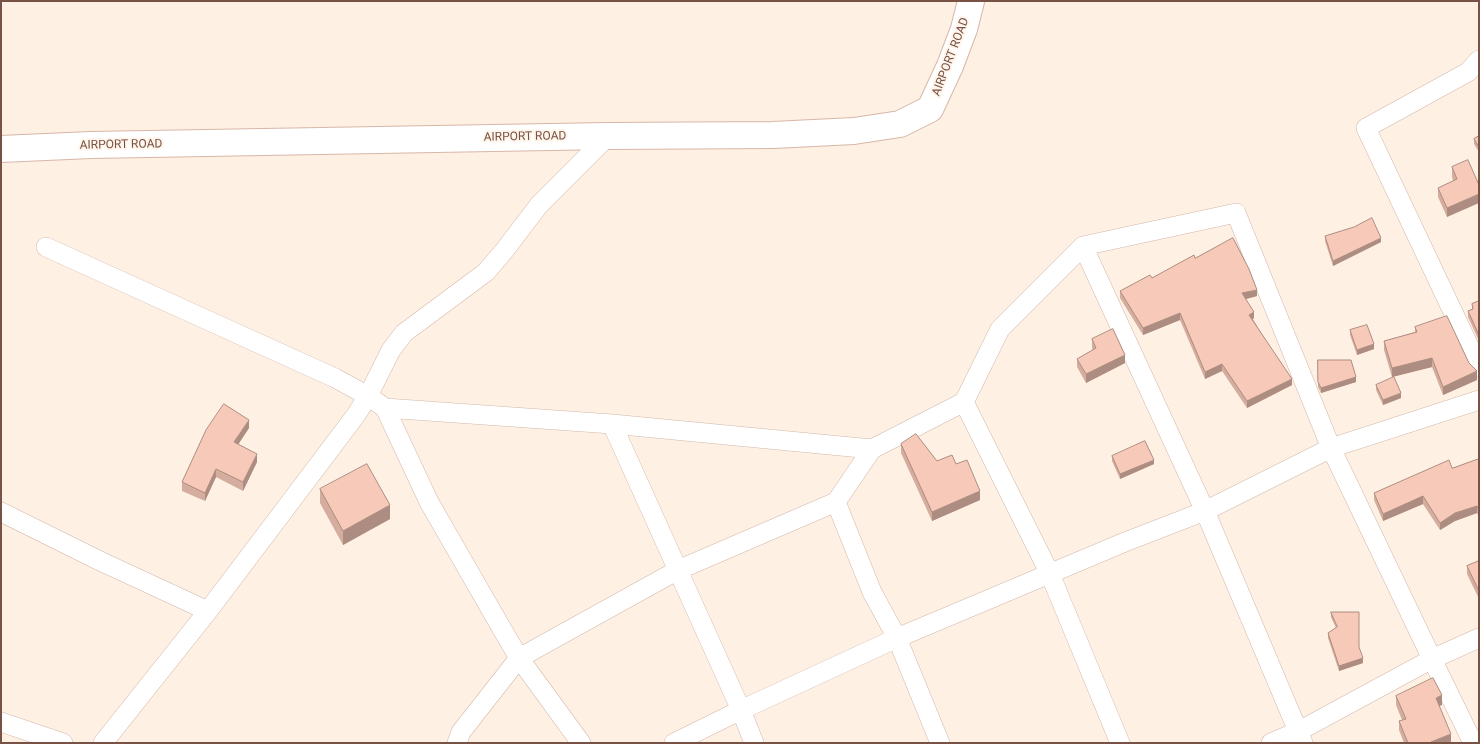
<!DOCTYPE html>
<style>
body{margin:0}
#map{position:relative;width:1480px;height:744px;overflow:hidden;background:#fef0e3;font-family:Roboto,sans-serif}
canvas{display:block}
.frame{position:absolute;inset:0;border:2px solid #795246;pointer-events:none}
</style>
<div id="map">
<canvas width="1480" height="744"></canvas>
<div class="frame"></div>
</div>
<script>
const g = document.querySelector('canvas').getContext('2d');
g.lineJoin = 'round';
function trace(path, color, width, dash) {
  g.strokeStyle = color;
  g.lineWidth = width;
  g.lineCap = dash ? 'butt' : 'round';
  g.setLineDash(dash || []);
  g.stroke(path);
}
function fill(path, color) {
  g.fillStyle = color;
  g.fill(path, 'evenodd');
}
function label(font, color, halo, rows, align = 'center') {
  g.font = font + ' Roboto,sans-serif';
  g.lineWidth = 4;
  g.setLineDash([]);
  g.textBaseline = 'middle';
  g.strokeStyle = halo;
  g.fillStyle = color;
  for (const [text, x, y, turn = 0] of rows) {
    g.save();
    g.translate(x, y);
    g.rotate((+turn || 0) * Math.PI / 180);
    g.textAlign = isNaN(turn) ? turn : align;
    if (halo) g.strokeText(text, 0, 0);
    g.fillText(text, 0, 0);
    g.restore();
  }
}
const street = new Path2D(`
 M 1479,60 L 1468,72 L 1366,128 L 1479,367
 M 1083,246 L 1205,511 L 1303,743
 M 46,247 L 335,378 L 368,396 L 385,408 L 429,502 L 502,629 L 519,658 L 581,743
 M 964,402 L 1050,574 L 1120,743
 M 385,408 L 612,424 L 872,449 L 964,402 L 1000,329 L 1083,246 L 1236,213 L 1331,448 L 1432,659 L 1473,743
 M 612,424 L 741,710 L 754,743
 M 872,449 L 836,502 L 872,592 L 897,638 L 940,743
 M 1,512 L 100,561 L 208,611
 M 1,722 L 63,743
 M 103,743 L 208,611 L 356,415 L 368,396 L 391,350 L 404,333 L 486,272 L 504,251 L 539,205 L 608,136
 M 457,743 L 461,732 L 519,658 L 678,570 L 836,502
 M 674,743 L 741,710 L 897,638 L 1125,542 L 1205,511 L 1331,448 L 1479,400
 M 1271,743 L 1299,731 L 1432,659 L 1479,638`);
const secondary = new Path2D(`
 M 1,149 L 91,145 L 608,136 L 773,135 L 854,131 L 900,124 L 930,109 L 950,66 L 964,29 L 971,1`);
const wall = new Path2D(`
 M 1479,136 L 1479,152 L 1474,144 L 1474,139 Z
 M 1452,167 L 1479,185 L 1447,217 L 1438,197 L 1438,188 L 1453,181 L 1452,177 Z
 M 1325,236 L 1381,242 L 1333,266 L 1325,241 Z
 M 1195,258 L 1257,296 L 1246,299 L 1254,318 L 1253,319 L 1292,385 L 1247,408 L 1222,371 L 1205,379 L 1180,320 L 1143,335 L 1120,298 L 1120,291 L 1152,278 Z
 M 1479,301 L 1479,341 L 1468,317 L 1468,311 L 1472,309 L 1472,304 Z
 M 1415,327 L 1477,380 L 1443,395 L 1432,367 L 1392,377 L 1384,350 L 1384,341 L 1415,332 Z
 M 1350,330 L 1374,349 L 1357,355 L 1350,335 Z
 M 1092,339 L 1125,363 L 1086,383 L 1077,367 L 1077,359 L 1093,350 L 1092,348 Z
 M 1318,360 L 1356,382 L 1321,393 L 1318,387 Z
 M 1376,385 L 1401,398 L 1383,405 L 1376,390 Z
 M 249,428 L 238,444 L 257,462 L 243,491 L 216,477 L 205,501 L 182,491 L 182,482 Z
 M 901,444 L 937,461 L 956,464 L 980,500 L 932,521 L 901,453 Z
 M 1112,456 L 1154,464 L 1120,479 L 1112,461 Z
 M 1479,459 L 1479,517 L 1477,513 L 1455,521 L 1440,530 L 1423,504 L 1383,521 L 1374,500 L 1374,493 L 1452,468 Z
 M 320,489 L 390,519 L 343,545 L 320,503 Z
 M 1479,561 L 1479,599 L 1467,574 L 1467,566 Z
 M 1331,612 L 1359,647 L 1363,663 L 1339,671 L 1328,638 L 1328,633 L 1336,628 L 1331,617 Z
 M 1396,696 L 1442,705 L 1439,706 L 1451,743 L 1404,743 L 1399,730 L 1399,721 L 1402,720 L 1396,705 Z`);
const shadedWall = new Path2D(`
 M 1479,194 L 1479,203 L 1447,217 L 1447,208 Z
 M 1381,238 L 1381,242 L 1333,266 L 1333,261 Z
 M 1257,290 L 1257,296 L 1242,300 L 1242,293 Z
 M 1254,312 L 1254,318 L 1249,321 L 1249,315 Z
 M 1180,313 L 1180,320 L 1143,335 L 1143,328 Z
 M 1374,344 L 1374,349 L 1357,355 L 1357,350 Z
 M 1125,355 L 1125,363 L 1086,383 L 1086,374 Z
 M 1432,358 L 1432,367 L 1392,377 L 1392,368 Z
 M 1222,364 L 1222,371 L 1205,379 L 1205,372 Z
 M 1477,371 L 1477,380 L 1443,395 L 1443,387 Z
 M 1356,377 L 1356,382 L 1321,393 L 1321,388 Z
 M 1292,379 L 1292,385 L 1247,408 L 1247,401 Z
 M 1401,393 L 1401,398 L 1383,405 L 1383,400 Z
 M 249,420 L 249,428 L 234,451 L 234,442 Z
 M 257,454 L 257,462 L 243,491 L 243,482 Z
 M 1154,460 L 1154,464 L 1120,479 L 1120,474 Z
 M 216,469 L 216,477 L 205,501 L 205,493 Z
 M 980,491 L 980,500 L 932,521 L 932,512 Z
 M 1423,496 L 1423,504 L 1383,521 L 1383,514 Z
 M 390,505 L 390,519 L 343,545 L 343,531 Z
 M 1477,506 L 1477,513 L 1455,521 L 1440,530 L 1440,523 L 1455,513 Z
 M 1363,658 L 1363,663 L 1339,671 L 1339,666 Z
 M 1442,695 L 1442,705 L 1436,707 L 1436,698 Z
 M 1451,734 L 1451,743 L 1431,743 L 1431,742 Z`);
const building = new Path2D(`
 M 1479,136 L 1479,147 L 1474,139 Z
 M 1468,160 L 1479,185 L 1479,194 L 1447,208 L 1438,188 L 1457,179 L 1452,167 Z
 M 1372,218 L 1381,238 L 1333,261 L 1325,236 L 1354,227 Z
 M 1233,238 L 1249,269 L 1257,290 L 1242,293 L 1254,312 L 1249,315 L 1292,379 L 1247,401 L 1222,364 L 1205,372 L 1180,313 L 1143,328 L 1120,291 L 1150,275 L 1152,278 L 1194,255 L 1195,258 Z
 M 1479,301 L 1479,335 L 1468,311 L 1473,309 L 1472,304 Z
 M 1447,316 L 1469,363 L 1477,371 L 1443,387 L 1432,358 L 1392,368 L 1384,341 L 1417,332 L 1415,327 Z
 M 1367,325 L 1374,344 L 1357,350 L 1350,330 Z
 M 1113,329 L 1125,355 L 1086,374 L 1077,359 L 1096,348 L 1092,339 Z
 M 1318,360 L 1351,360 L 1356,377 L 1321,388 L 1318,382 Z
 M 1394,377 L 1401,393 L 1383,400 L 1376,385 Z
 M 224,404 L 249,420 L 234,442 L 257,454 L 243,482 L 216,469 L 205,493 L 182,482 L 206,430 Z
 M 916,434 L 937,461 L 952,455 L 956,464 L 967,460 L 980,491 L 932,512 L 901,444 Z
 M 1145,441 L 1154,460 L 1120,474 L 1112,456 Z
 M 1479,459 L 1479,510 L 1477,506 L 1455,513 L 1440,523 L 1423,496 L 1383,514 L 1374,493 L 1449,460 L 1452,468 Z
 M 367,464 L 390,505 L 343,531 L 320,489 Z
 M 1479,561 L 1479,591 L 1467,566 Z
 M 1331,612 L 1359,612 L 1359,647 L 1363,658 L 1339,666 L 1328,633 L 1337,627 Z
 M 1433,678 L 1442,695 L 1436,698 L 1451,734 L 1431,742 L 1431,743 L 1408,743 L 1399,721 L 1406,719 L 1396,696 Z`);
const streetNames = [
 ["AIRPORT ROAD",951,57,-69],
 ["AIRPORT ROAD",525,137,-1],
 ["AIRPORT ROAD",121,145,-1]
];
trace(street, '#d3b8aa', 20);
trace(secondary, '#d7b7a8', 28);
trace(street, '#fff', 19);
trace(secondary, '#fff', 26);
fill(wall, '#d4ad9e');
fill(shadedWall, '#ad8d81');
fill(building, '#f7c9b8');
trace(building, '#ad8d81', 1);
label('12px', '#795246', '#fff5eb', streetNames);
</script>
